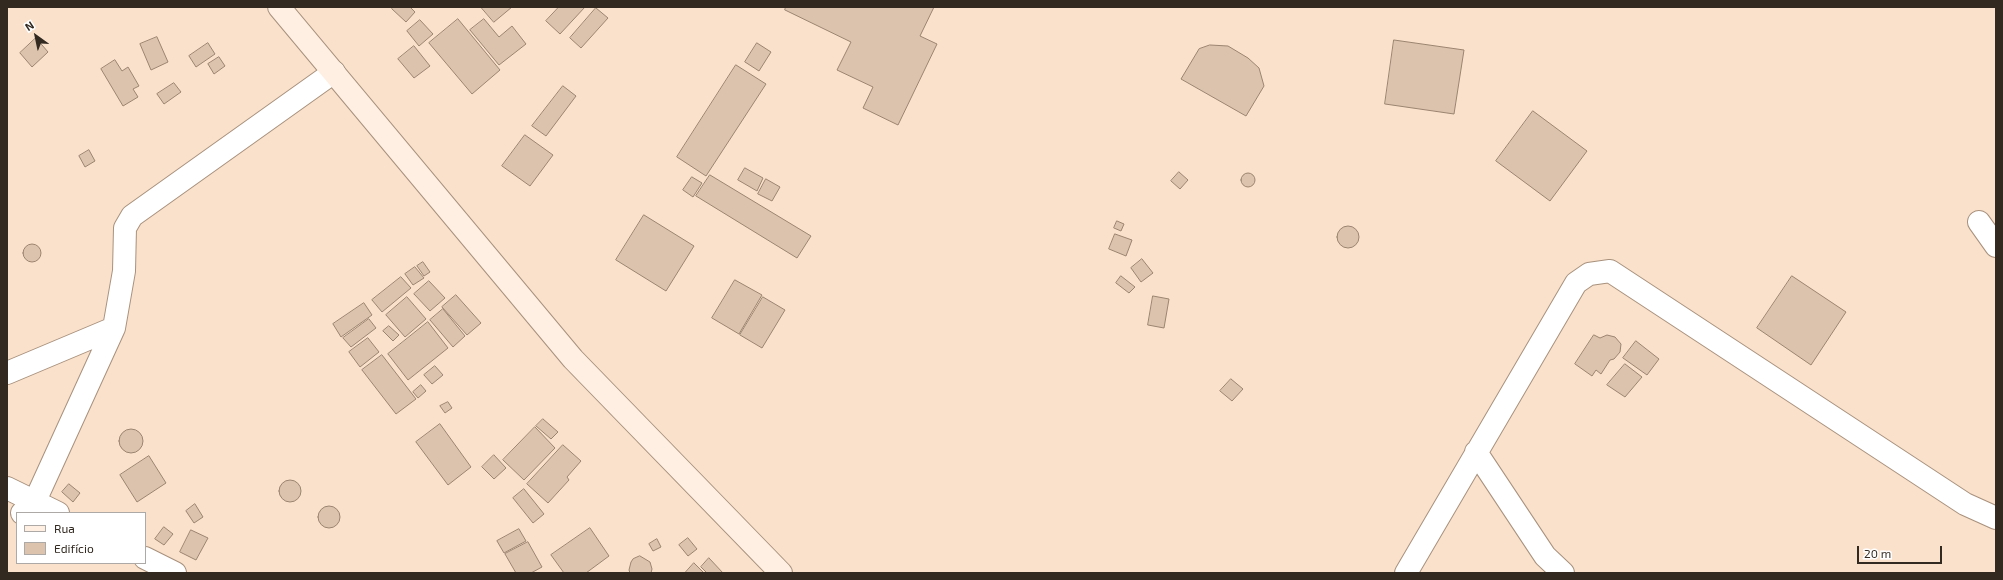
<!DOCTYPE html>
<meta charset="utf-8">
<style>
body{margin:0}
#map{position:relative;width:2003px;height:580px;overflow:hidden;background:#fae1cc;font-family:"Exo 2",sans-serif}
canvas{display:block}
.frame{position:absolute;inset:0;border:8px solid #322920;pointer-events:none}
.legend{position:absolute;left:16px;top:512px;width:130px;height:52px;box-sizing:border-box;background:#fff;border:1px solid #ada9a6;margin:0;padding:5px 7px;list-style:none;font-size:12px;color:#322920}
.legend li{display:flex;align-items:center;gap:8px;height:20px}
.legend b{width:20px;border:1px solid #ada9a6}
.north{position:absolute;left:16px;top:16px;width:40px;height:40px;-webkit-text-stroke:3px #fff;paint-order:stroke;rotate:327deg;font-size:11px;font-weight:700;line-height:16px;text-align:center;color:#322920}
.north::after{content:'';display:block;margin:auto;width:14px;height:18px;background:#322920;clip-path:polygon(50% 0,100% 100%,50% 72%,0 100%)}
.scale{position:absolute;left:1857px;top:546px;width:85px;height:18px;box-sizing:border-box;border:2px solid #322920;border-top:0;padding-left:5px;font-size:12px;line-height:14px;white-space:nowrap;color:#322920;-webkit-text-stroke:3px #fff;paint-order:stroke}
</style>
<div id="map">
<canvas width="2003" height="580"></canvas>
<div class="frame"></div>
<ul class="legend">
<li><b style="height:5px;background:#feefe2"></b>Rua</li>
<li><b style="height:11px;background:#dbc3ae"></b>Edifício</li>
</ul>
<div class="north">N</div>
<div class="scale">20 m</div>
</div>
<script>
const g = document.querySelector('canvas').getContext('2d');
g.lineJoin = 'round';
function fill(path, color) {
  g.fillStyle = color;
  g.fill(path, 'evenodd');
}
function trace(path, color, width, dash) {
  g.strokeStyle = color;
  g.lineWidth = width;
  g.lineCap = dash ? 'butt' : 'round';
  g.setLineDash(dash || []);
  g.stroke(path);
}
const building = new Path2D(`
 M 393,7 L 410,7 L 415,12 L 406,22 L 392,9 Z
 M 481,7 L 512,7 L 494,22 Z
 M 559,7 L 585,7 L 560,34 L 546,21 Z
 M 786,7 L 934,7 L 920,36 L 937,44 L 898,125 L 863,108 L 873,87 L 837,70 L 851,42 L 785,10 Z
 M 596,8 L 608,18 L 581,48 L 570,38 Z
 M 458,19 L 500,70 L 472,94 L 429,43 Z
 M 484,19 L 499,37 L 512,26 L 526,44 L 499,65 L 470,30 Z
 M 420,20 L 433,34 L 419,46 L 407,31 Z
 M 157,37 L 168,62 L 151,70 L 140,44 Z
 M 36,38 L 48,52 L 32,67 L 20,53 Z
 M 1394,40 L 1464,50 L 1454,114 L 1385,104 Z
 M 208,43 L 215,54 L 196,67 L 189,56 Z
 M 757,43 L 771,52 L 759,71 L 745,62 Z
 M 1210,45 L 1228,46 L 1248,58 L 1259,68 L 1264,86 L 1246,116 L 1181,79 L 1199,49 Z
 M 414,46 L 430,66 L 414,78 L 398,59 Z
 M 219,57 L 225,66 L 214,74 L 208,64 Z
 M 115,60 L 122,71 L 128,67 L 139,86 L 133,89 L 138,97 L 123,106 L 101,69 Z
 M 736,65 L 766,84 L 706,176 L 677,157 Z
 M 174,83 L 181,92 L 164,104 L 157,94 Z
 M 563,86 L 576,96 L 546,136 L 532,126 Z
 M 1533,111 L 1587,151 L 1550,201 L 1496,161 Z
 M 525,135 L 553,155 L 530,186 L 502,166 Z
 M 89,150 L 95,161 L 85,167 L 79,156 Z
 M 745,168 L 763,178 L 757,191 L 738,180 Z
 M 1179,172 L 1188,180 L 1180,189 L 1171,181 Z
 M1241 180a7 7 0 1 1 14 0a7 7 0 1 1-14 0Z
 M 710,175 L 811,236 L 797,258 L 696,196 Z
 M 692,177 L 702,183 L 693,197 L 683,190 Z
 M 766,179 L 780,187 L 772,201 L 758,194 Z
 M 644,215 L 694,246 L 666,291 L 616,260 Z
 M 1117,221 L 1124,224 L 1121,231 L 1114,228 Z
 M1337 237a11 11 0 1 1 22 0a11 11 0 1 1-22 0Z
 M 1115,234 L 1132,240 L 1126,256 L 1109,249 Z
 M23 253a9 9 0 1 1 18 0a9 9 0 1 1-18 0Z
 M 1142,259 L 1153,273 L 1141,282 L 1131,268 Z
 M 423,262 L 430,272 L 424,276 L 417,266 Z
 M 415,267 L 424,278 L 413,285 L 405,274 Z
 M 1121,276 L 1135,287 L 1129,293 L 1116,283 Z
 M 1792,276 L 1846,312 L 1811,365 L 1757,328 Z
 M 401,277 L 411,288 L 382,312 L 372,300 Z
 M 735,280 L 762,295 L 739,334 L 712,318 Z
 M 429,281 L 445,298 L 430,311 L 414,294 Z
 M 456,295 L 481,323 L 467,335 L 442,307 Z
 M 1153,296 L 1169,299 L 1164,328 L 1148,325 Z
 M 407,297 L 426,319 L 405,337 L 386,315 Z
 M 763,297 L 785,310 L 762,348 L 740,335 Z
 M 364,303 L 372,315 L 341,337 L 333,324 Z
 M 443,309 L 465,336 L 453,347 L 430,320 Z
 M 369,319 L 376,328 L 351,347 L 343,338 Z
 M 428,322 L 448,348 L 408,380 L 388,354 Z
 M 389,326 L 399,335 L 393,341 L 383,331 Z
 M 1594,335 L 1600,338 L 1607,335 L 1615,337 L 1621,344 L 1620,352 L 1614,359 L 1610,360 L 1601,374 L 1596,370 L 1592,376 L 1575,364 Z
 M 368,338 L 379,352 L 360,367 L 349,352 Z
 M 1636,341 L 1659,359 L 1647,375 L 1623,358 Z
 M 382,355 L 416,399 L 396,414 L 362,370 Z
 M 1625,364 L 1642,377 L 1625,397 L 1607,385 Z
 M 435,366 L 443,375 L 432,384 L 424,375 Z
 M 1231,379 L 1243,389 L 1232,401 L 1220,391 Z
 M 421,385 L 426,391 L 418,398 L 413,392 Z
 M 448,402 L 452,408 L 445,413 L 440,406 Z
 M 543,419 L 558,432 L 551,439 L 536,426 Z
 M 440,424 L 471,467 L 448,485 L 416,442 Z
 M 535,427 L 555,448 L 524,480 L 503,460 Z
 M119 441a12 12 0 1 1 24 0a12 12 0 1 1-24 0Z
 M 563,445 L 581,461 L 567,477 L 569,480 L 548,503 L 527,484 Z
 M 494,455 L 506,468 L 494,479 L 482,467 Z
 M 149,456 L 166,483 L 137,502 L 120,475 Z
 M279 491a11 11 0 1 1 22 0a11 11 0 1 1-22 0Z
 M 69,484 L 80,493 L 73,502 L 62,492 Z
 M 524,489 L 544,514 L 533,523 L 513,498 Z
 M 195,504 L 203,517 L 194,523 L 186,511 Z
 M318 517a11 11 0 1 1 22 0a11 11 0 1 1-22 0Z
 M 164,527 L 173,534 L 164,545 L 155,539 Z
 M 590,528 L 609,556 L 586,573 L 564,573 L 551,555 Z
 M 519,529 L 526,541 L 504,553 L 497,541 Z
 M 191,530 L 208,538 L 196,560 L 180,552 Z
 M 688,538 L 697,549 L 688,556 L 679,545 Z
 M 657,539 L 661,547 L 653,551 L 649,544 Z
 M 528,542 L 542,567 L 531,573 L 516,573 L 505,554 Z
 M 640,556 L 650,562 L 652,569 L 651,573 L 630,573 L 629,570 L 631,562 L 633,559 Z
 M 709,558 L 723,573 L 707,573 L 701,567 Z
 M 694,563 L 704,573 L 685,573 Z`);
const minor = new Path2D(`
 M 1979,222 L 1996,246
 M 7,373 L 114,328
 M 1476,452 L 1545,556 L 1563,573
 M 7,488 L 58,513
 M 22,513 L 35,501 L 114,328 L 124,271 L 125,228 L 132,216 L 334,72
 M 145,558 L 175,573
 M 1406,573 L 1576,283 L 1589,274 L 1610,271 L 1965,504 L 1996,518`);
const secondary = new Path2D(`
 M 279,7 L 573,359 L 781,573`);
fill(building, '#dbc3ae');
trace(building, '#9b8470', 1);
trace(minor, '#a8917d', 24);
trace(secondary, '#a8917d', 24);
trace(minor, '#fff', 22);
trace(secondary, '#feefe2', 22);
</script>
